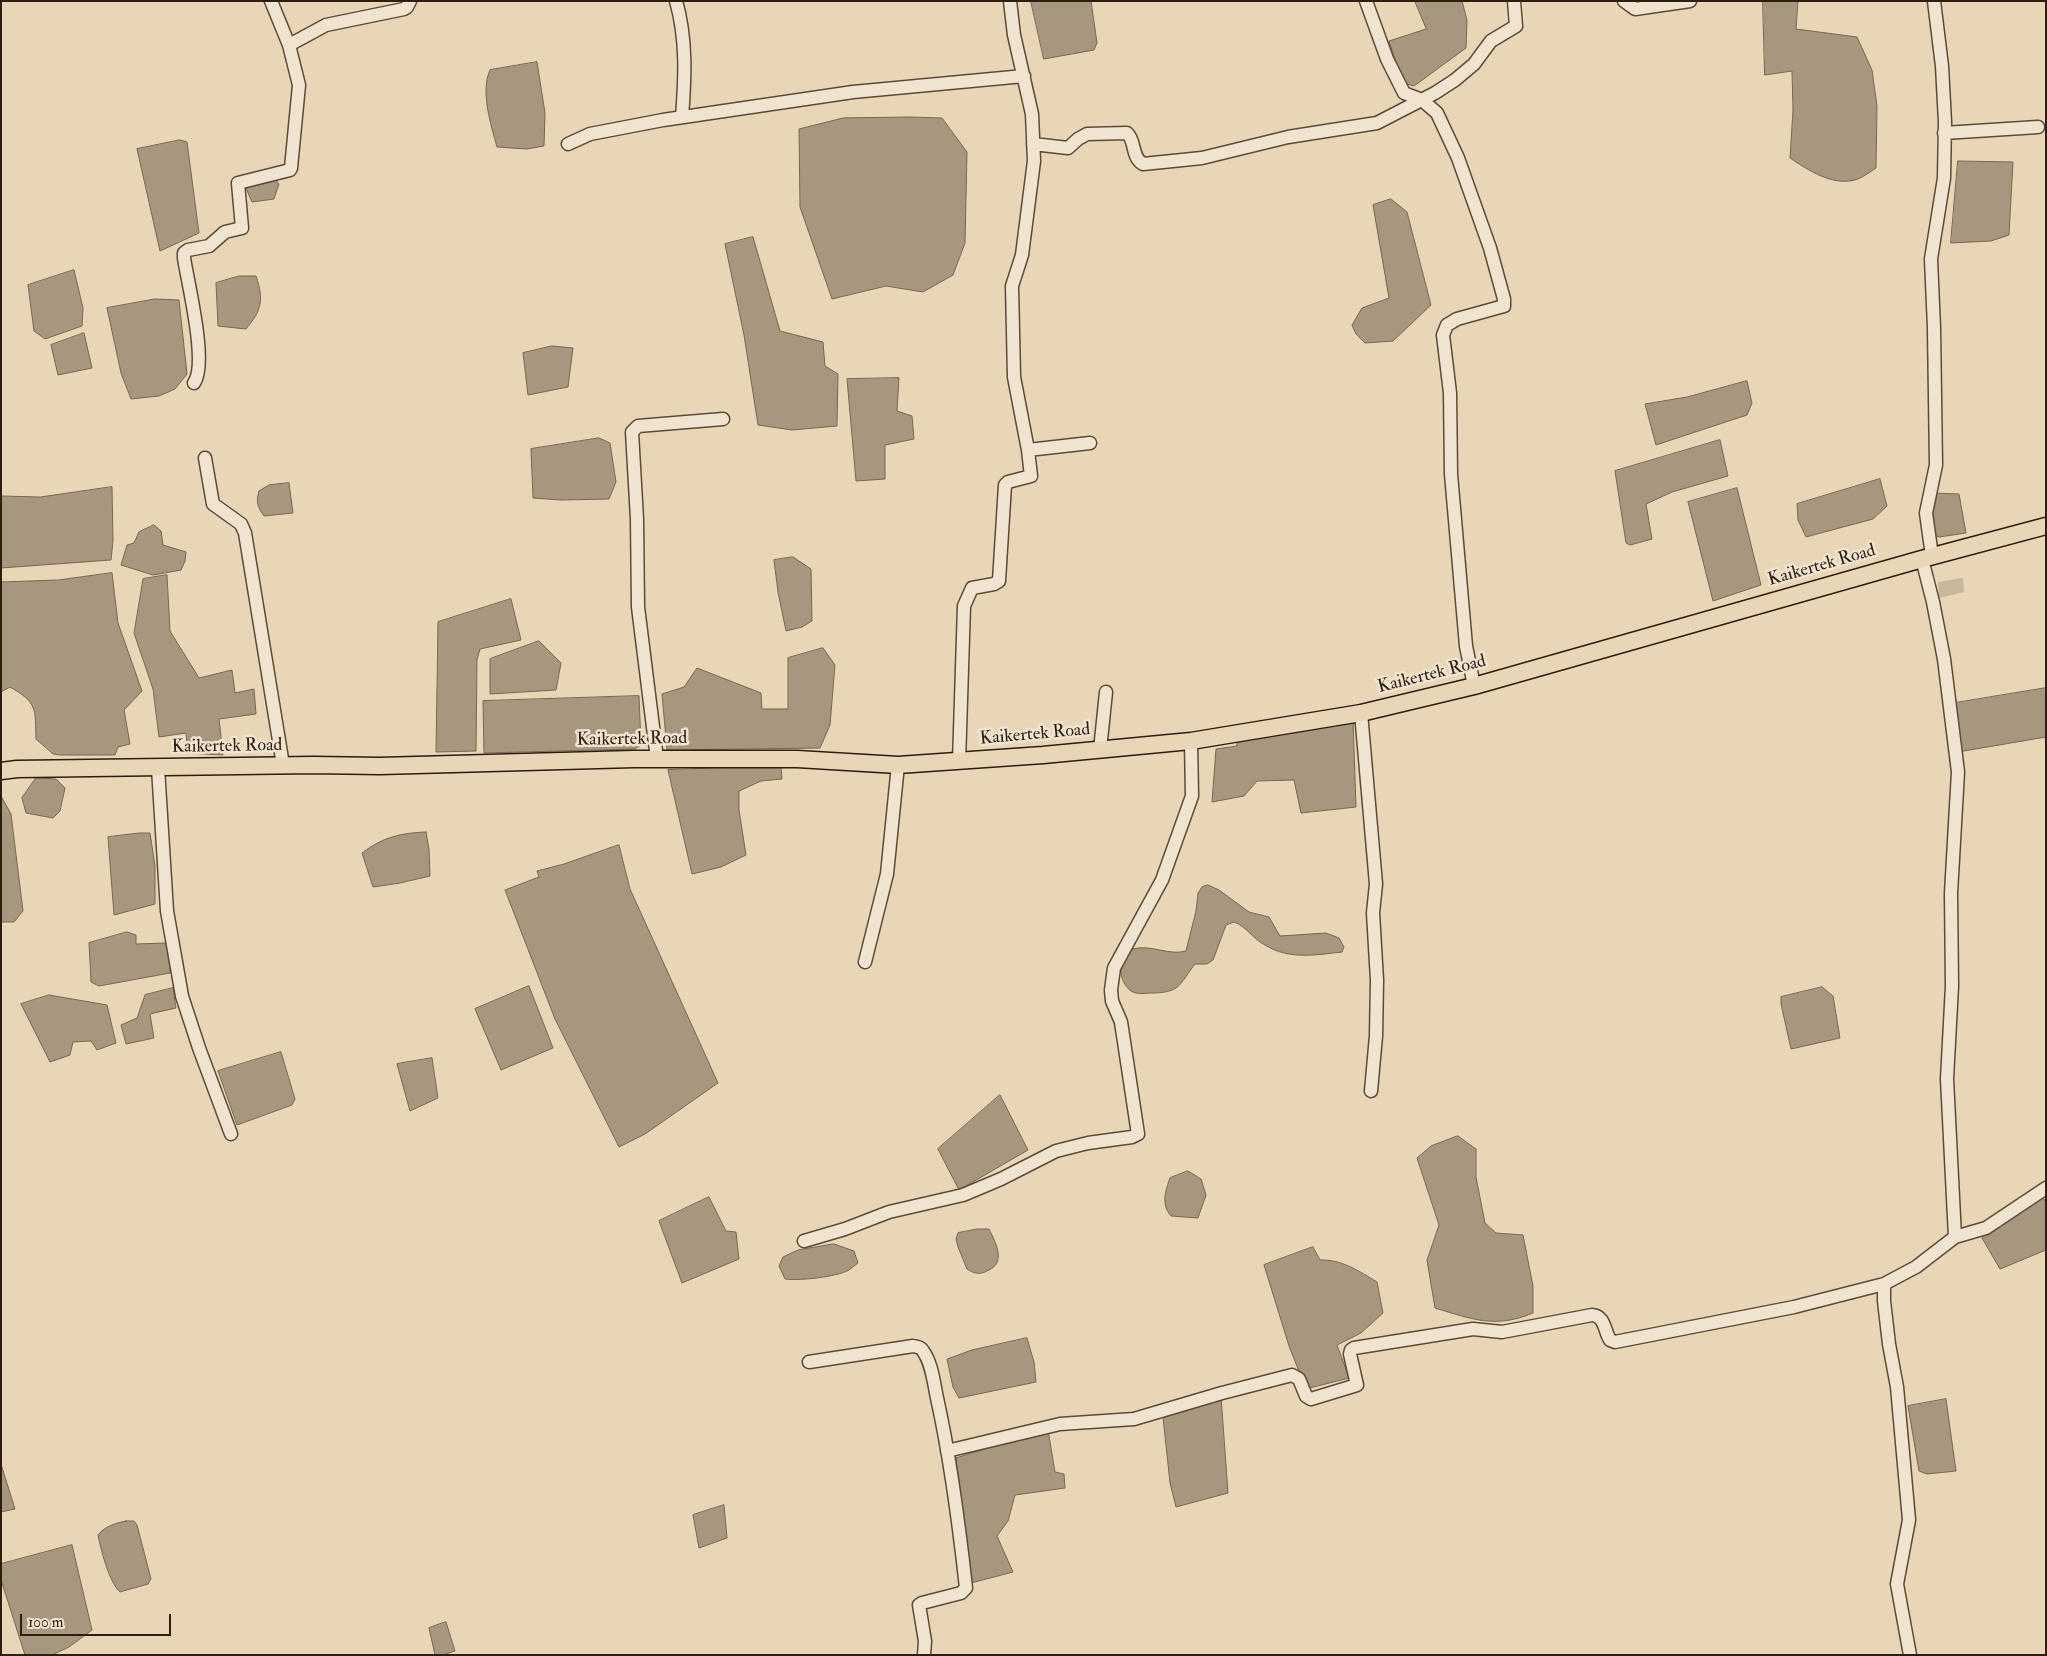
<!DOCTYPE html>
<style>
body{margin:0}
#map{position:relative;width:2047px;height:1656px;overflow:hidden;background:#e8d6b7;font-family:"IM FELL Double Pica",serif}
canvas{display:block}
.frame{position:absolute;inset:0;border:2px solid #2c1e11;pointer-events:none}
.scale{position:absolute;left:20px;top:1614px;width:151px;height:22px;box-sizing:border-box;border:2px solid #2c1e11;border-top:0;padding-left:6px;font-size:15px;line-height:18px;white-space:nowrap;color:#2c1e11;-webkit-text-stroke:4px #f0e4d0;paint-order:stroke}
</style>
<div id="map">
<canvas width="2047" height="1656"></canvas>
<div class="frame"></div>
<div class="scale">100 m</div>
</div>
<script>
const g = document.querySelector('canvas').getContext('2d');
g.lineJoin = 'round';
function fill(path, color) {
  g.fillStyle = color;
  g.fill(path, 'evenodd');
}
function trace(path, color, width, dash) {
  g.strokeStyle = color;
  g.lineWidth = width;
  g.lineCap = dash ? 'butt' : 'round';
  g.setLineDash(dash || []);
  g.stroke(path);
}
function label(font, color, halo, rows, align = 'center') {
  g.font = font + ' "IM FELL Double Pica",serif';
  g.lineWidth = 5;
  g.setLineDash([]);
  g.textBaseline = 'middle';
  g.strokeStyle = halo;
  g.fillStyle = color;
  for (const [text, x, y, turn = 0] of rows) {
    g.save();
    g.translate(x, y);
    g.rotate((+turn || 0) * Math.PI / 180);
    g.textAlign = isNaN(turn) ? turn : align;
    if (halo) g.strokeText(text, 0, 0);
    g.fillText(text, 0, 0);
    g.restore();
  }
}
const green = new Path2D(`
 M 1963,578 L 1964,592 L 1939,598 L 1938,582 Z`);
const water = new Path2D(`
 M 1031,1 L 1091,1 L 1097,43 L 1094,50 L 1044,59 Z
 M 1415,1 L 1462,1 L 1467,20 L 1466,48 L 1414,86 L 1403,83 L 1389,41 L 1426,29 Z
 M 1763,1 L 1798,1 L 1796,29 L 1857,37 L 1872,70 L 1877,106 L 1876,168 C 1870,172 1862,178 1855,180 C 1832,186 1808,170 1790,158 L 1793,110 L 1792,71 L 1765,75 Z
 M 537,62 L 545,113 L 544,146 L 527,149 L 497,147 C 491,125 480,91 490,70 Z
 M 911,117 L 942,118 L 967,152 L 965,243 L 953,275 L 923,292 L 886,286 L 832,299 L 800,207 L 799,129 L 843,118 Z
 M 180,140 L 187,142 L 199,233 L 160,251 L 137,149 Z
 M 1958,161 L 2013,162 L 2009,235 L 1991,241 L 1951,243 Z
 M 275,179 L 279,184 L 274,199 L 252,202 L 246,188 Z
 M 1391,199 L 1407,212 L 1431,305 L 1393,341 L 1365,343 L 1356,334 L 1352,325 L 1362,308 L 1389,298 L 1373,205 Z
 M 753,237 L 780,331 L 823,342 L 825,366 L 838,374 L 837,426 L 792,430 L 758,425 L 744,335 L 725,244 Z
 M 74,270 L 83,308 L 82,326 L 45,339 L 34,331 L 28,285 Z
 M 239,276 L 256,276 C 264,300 262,310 246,329 L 218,326 L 216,283 Z
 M 155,299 L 179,300 L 187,374 L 175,389 L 159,396 L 131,399 L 121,373 L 107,308 Z
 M 84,333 L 92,368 L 58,375 L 51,345 Z
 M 552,346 L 573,348 L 568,387 L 528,395 L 523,353 Z
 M 899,378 L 897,411 L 912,416 L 914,439 L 885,445 L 885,479 L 856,481 L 847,379 Z
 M 1747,381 L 1752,403 L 1747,415 L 1656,445 L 1645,404 L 1687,397 Z
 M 599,438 L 610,443 L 616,482 L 609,499 L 561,500 L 533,498 L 531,449 Z
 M 1720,440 L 1728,476 L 1672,492 L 1646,504 L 1652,539 L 1630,545 L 1626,543 L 1615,471 Z
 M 1880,479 L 1887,506 L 1873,519 L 1806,537 L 1798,520 L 1797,504 Z
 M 289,483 L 293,513 L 264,516 C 257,507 256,501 259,491 L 269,485 Z
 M 112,487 L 113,541 L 111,560 L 1,568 L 1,496 L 40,497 Z
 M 1737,488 L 1761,585 L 1713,601 L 1688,502 Z
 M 1932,493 L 1959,494 L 1966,533 L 1939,537 L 1931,534 Z
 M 154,525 L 161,531 L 163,545 L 186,552 L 185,561 L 181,570 L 153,575 L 121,565 L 127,545 L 134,543 L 139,532 Z
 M 793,557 L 811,569 L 812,621 L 802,627 L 786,631 L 778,592 L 774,560 Z
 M 112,573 L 118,623 L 142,691 L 124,710 L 130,744 L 118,747 L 115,755 L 60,755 L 53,754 L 36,739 C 35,709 38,703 10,687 L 1,692 L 1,582 L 58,580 Z
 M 167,575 L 170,631 L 199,678 L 232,670 L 235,693 L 254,689 L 256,714 L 219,719 L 223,755 L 188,753 L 186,733 L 159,737 L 153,689 L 134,633 L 143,579 Z
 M 511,599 L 521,640 L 480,649 L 477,660 L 476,751 L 436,752 L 438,622 Z
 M 539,641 L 561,663 L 556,690 L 490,694 L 490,659 Z
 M 823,648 L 835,665 L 830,725 L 820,748 L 667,750 L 662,694 L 684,687 L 697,668 L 761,693 L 762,709 L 788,709 L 788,658 Z
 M 2046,688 L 2046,737 L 1958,752 L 1955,703 Z
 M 639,696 L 641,745 L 635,749 L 484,753 L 483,701 Z
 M 1353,720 L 1356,807 L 1301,813 L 1294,780 L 1257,781 L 1244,796 L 1212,802 L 1216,749 L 1237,746 L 1237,737 Z
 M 781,766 L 782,779 L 761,781 L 739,791 L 739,810 L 746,855 L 721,867 L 692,874 L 668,770 Z
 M 36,778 L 56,779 L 65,788 L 60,811 L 53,818 L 26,813 L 22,798 Z
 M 1,796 L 11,814 L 23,911 L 14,922 L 1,922 Z
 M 426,832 L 429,849 L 430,876 L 400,883 L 373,887 L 362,853 C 383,837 401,833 426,832 Z
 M 140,833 L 150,833 L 155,866 L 155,904 L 114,915 L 108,837 Z
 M 619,845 L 630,889 L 718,1083 L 645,1134 L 619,1147 L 555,1019 L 505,890 L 539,877 L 537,871 L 564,864 Z
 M 1208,885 L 1219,890 L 1249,912 L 1269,917 L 1280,936 L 1326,933 L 1339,938 L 1344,947 L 1342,952 C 1315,955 1289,960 1265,945 C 1253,939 1246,926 1234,922 L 1226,925 L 1213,960 L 1207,964 L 1195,964 C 1189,971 1183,983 1176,988 C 1170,992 1160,993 1153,993 C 1146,993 1137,995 1131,991 C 1118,982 1116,955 1133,949 C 1151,944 1169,956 1186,951 L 1196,911 L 1198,893 L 1202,887 Z
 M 127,932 L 136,935 L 136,944 L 166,943 L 171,948 L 170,973 L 99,986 L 91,982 L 89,943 Z
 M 529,986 L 553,1048 L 501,1070 L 475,1009 Z
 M 1822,987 L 1833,996 L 1840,1038 L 1791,1049 L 1781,1004 L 1781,997 Z
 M 173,988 L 176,1008 L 150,1014 L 154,1038 L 126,1044 L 121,1025 L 137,1018 L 145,995 Z
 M 49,995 L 107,1005 L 116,1043 L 97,1050 L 91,1041 L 73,1042 L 70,1055 L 50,1062 L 21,1004 Z
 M 281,1052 L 295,1099 L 292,1105 L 237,1125 L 218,1071 Z
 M 432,1058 L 438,1098 L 410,1111 L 397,1064 Z
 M 1000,1095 L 1028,1150 L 959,1190 L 938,1149 Z
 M 1458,1136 L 1476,1149 L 1476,1177 L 1485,1223 L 1496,1233 L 1523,1235 L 1533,1286 L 1533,1313 C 1495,1329 1472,1319 1435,1308 L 1427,1260 L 1439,1225 L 1417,1158 L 1431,1146 Z
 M 1188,1171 L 1201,1179 L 1206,1195 L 1198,1218 L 1171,1216 C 1161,1204 1165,1192 1170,1178 Z
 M 2041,1193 L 2046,1203 L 2046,1250 L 2000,1269 L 1982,1238 L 1989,1229 Z
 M 709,1197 L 726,1231 L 736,1232 L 739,1259 L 682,1283 L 659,1221 Z
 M 977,1229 L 989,1229 C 996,1243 1006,1262 989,1270 C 980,1275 975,1274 967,1269 L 958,1247 L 956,1239 L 958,1233 Z
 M 834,1244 L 854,1251 L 858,1263 C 855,1265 852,1268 849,1270 C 837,1277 798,1281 785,1279 L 779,1266 L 783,1257 L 798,1250 Z
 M 1313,1247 L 1320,1260 C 1341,1259 1359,1271 1377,1282 L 1383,1313 L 1361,1333 L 1337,1345 L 1349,1378 L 1306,1389 L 1289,1346 L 1264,1265 Z
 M 1027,1338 L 1034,1362 L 1036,1382 L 959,1398 L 953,1387 L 947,1359 L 972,1350 Z
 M 1221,1396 L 1228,1493 L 1176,1507 L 1170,1483 L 1163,1417 Z
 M 1946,1399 L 1956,1471 L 1927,1474 L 1919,1471 L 1908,1406 Z
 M 1048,1430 L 1055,1472 L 1064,1474 L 1065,1488 L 1015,1495 L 1008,1521 L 997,1536 L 1013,1572 L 971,1583 L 956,1458 L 1024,1436 Z
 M 1,1464 L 15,1509 L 1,1512 Z
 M 724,1505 L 727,1538 L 699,1548 L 693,1515 Z
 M 126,1521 L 134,1521 L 137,1525 L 151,1579 L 148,1584 L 120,1592 C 109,1582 101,1550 98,1535 C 105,1526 116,1523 126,1521 Z
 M 72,1545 L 92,1630 L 69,1647 L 52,1655 L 25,1655 L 1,1580 L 1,1564 Z
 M 446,1622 L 455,1651 L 443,1655 L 435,1655 L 429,1628 Z`);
const minor = new Path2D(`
 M 271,1 L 289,45 L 326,25 L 404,9 L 407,7 L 410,1
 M 676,1 C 687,39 685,79 682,117
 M 1010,1 L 1014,35 L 1032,114 L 1034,161 L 1022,255 L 1012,286 L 1014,377 L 1028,450 L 1090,443
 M 1366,1 L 1387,59 L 1404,93 L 1422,100 L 1437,113 L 1458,158 L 1490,248 L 1504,299 L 1504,306 L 1457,319 L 1447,325 L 1443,335 L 1450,393 L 1451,474 L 1466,646 L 1474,686
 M 1624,1 L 1635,9 L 1690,1
 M 1944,133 L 2038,127
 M 568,144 L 590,134 L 663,120 L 853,92 L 1024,76
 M 1033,144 L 1068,148 L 1078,139 L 1087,134 L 1127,133 C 1136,141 1131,157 1143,164 L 1202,158 L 1288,137 L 1377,123 L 1435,93 L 1455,80 L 1474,64 L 1491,41 L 1516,26 L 1514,1
 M 194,383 C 208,364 188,284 184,258 L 184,253 L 188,250 L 209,246 L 225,232 L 242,228 L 238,183 L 290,170 L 291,168 L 299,85 L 289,45
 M 205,458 L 213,504 L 241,524 L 245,533 L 283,765
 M 1932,556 L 1926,513 L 1936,465 L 1934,328 L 1931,259 L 1944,178 L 1945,122 L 1942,66 L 1934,1
 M 1922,559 L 1933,602 L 1944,659 L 1958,772 L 1951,893 L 1952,986 L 1947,1079 L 1955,1237 L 1986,1228 L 2046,1188
 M 1361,713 L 1376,884 L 1373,913 L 1377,980 L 1376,1036 L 1371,1091
 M 1100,750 L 1106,692
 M 657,759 L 638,607 L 637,519 L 632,432 L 638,426 L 723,419
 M 959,762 L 964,606 L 972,588 L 994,584 L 999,581 L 1005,485 L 1008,482 L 1031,476 L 1028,450
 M 158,768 L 167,911 L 182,996 L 199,1048 L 231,1134
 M 865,962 L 887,874 L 898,765
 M 804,1241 L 845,1229 L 889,1212 L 963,1195 L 1001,1179 L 1056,1151 L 1088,1143 L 1132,1137 L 1138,1134 L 1121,1022 L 1112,1001 L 1111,990 L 1114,968 L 1162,880 L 1192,796 L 1191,741
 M 1884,1284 L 1884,1301 L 1889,1344 L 1897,1387 L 1909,1520 L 1897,1584 L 1910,1655
 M 809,1362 L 913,1346 C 918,1347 921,1347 923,1351 C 932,1363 934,1384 937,1398 C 951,1461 959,1524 966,1588 L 961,1593 L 922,1603 L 919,1605 L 925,1641 L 924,1655
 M 947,1451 L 1060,1424 L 1134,1419 L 1222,1393 L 1292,1375 L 1299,1379 L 1306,1396 L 1311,1399 L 1357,1385 L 1350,1354 L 1351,1350 L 1354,1348 L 1473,1329 L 1502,1332 L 1592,1315 C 1605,1316 1604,1330 1610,1340 L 1615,1342 L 1794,1307 L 1884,1284 L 1916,1267 L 1955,1237`);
const major = new Path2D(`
 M 1,771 L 17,769 L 313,765 L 380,766 L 634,759 L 797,759 L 898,765 L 1043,755 L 1191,741 L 1361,713 L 1474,686 L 1922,559 L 2046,526`);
const streetNames = [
 ["Kaikertek Road",1822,566,-16],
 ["Kaikertek Road",1432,675,-14],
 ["Kaikertek Road",1035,735,-5],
 ["Kaikertek Road",632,740,-1],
 ["Kaikertek Road",227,747,-1]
];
fill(green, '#c8b79b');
fill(water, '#a8977f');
trace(water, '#766753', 1);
trace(minor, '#5b4c3a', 15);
trace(major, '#2c1e11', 19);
trace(minor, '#f0e4d0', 12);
trace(major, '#e8d6b7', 16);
label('18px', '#2c1e11', '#f0e4d0', streetNames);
</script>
